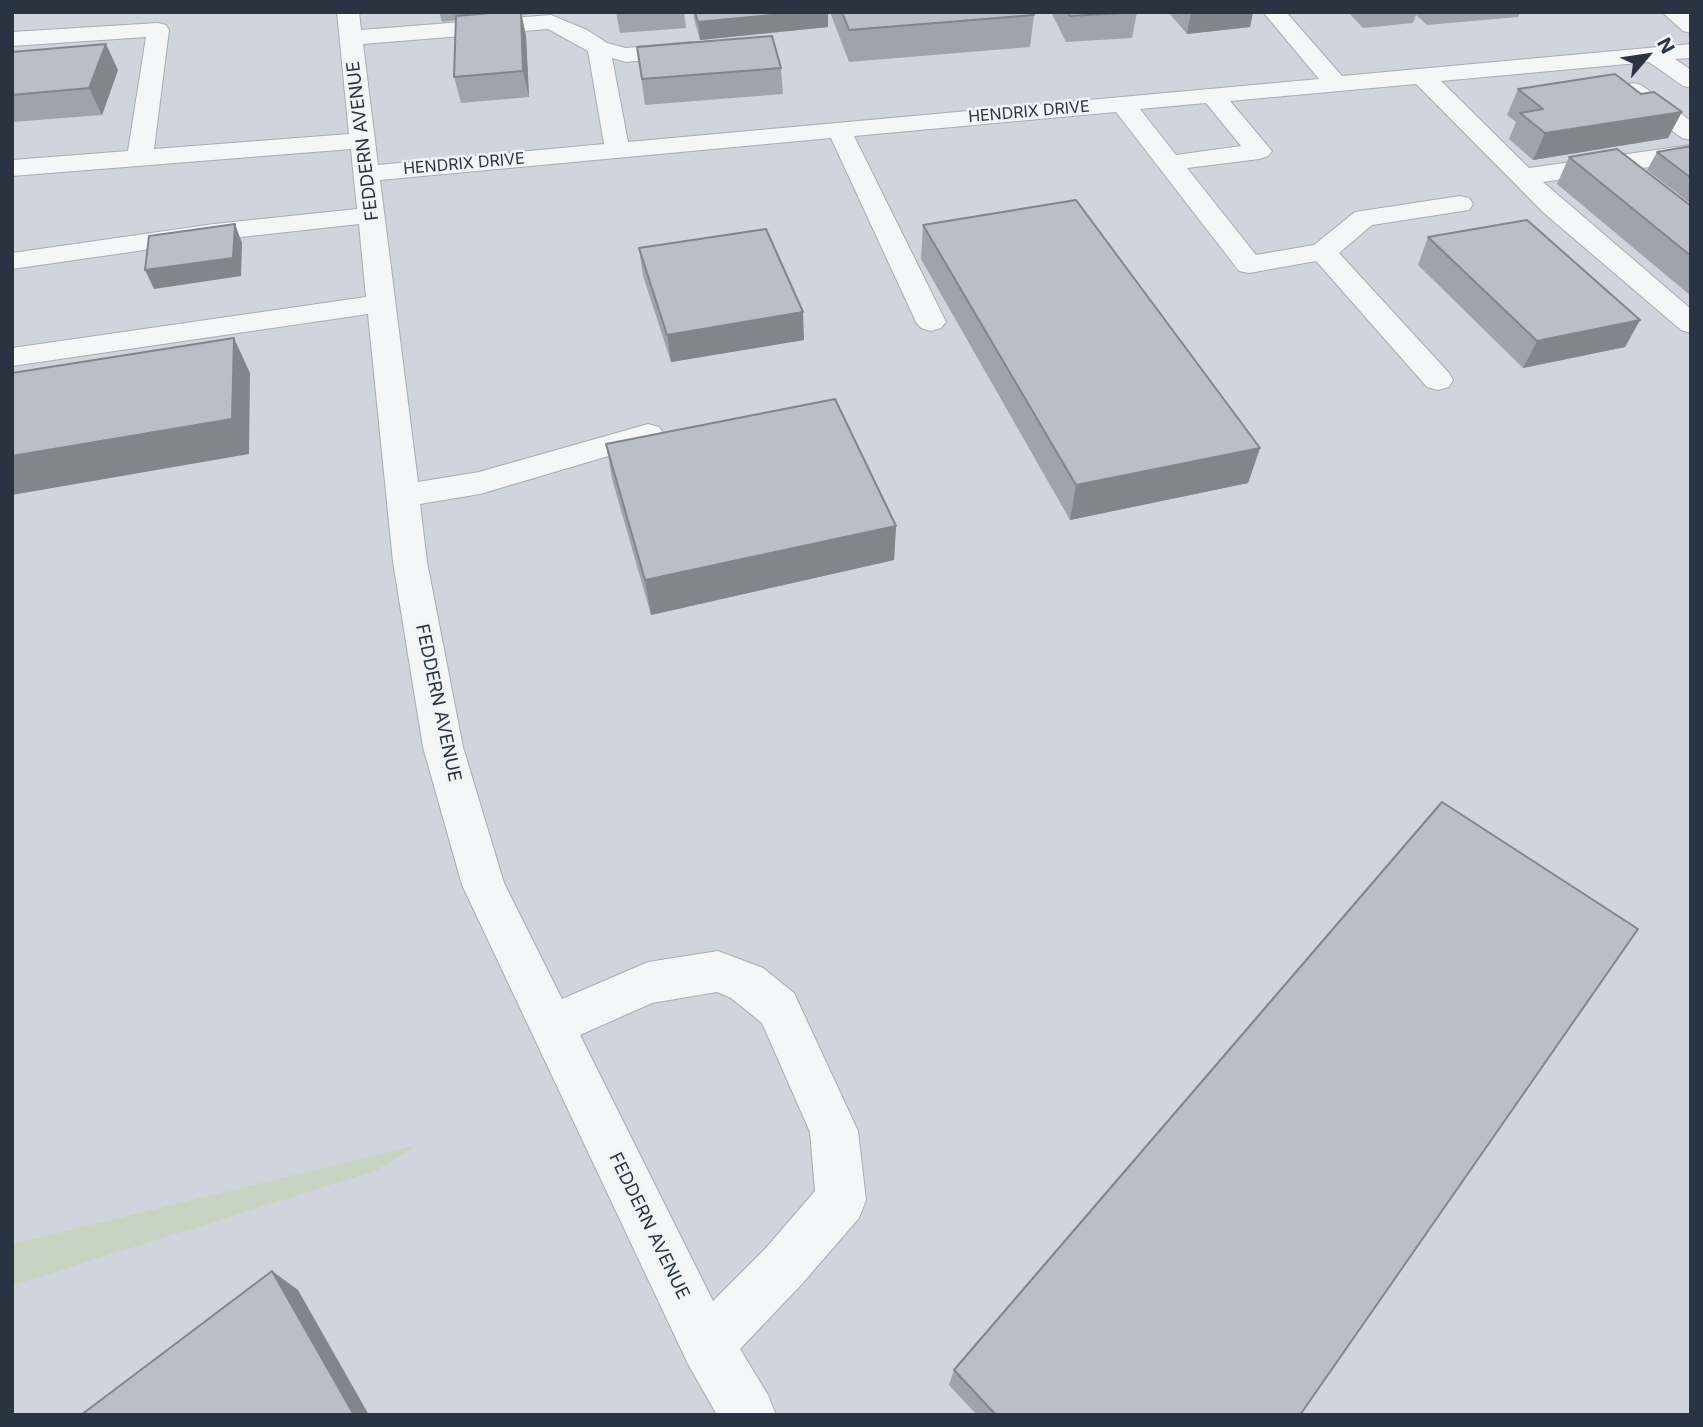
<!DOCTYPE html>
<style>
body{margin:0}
#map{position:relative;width:1703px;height:1427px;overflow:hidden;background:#e2e5ea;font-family:Inter,sans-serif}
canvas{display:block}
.frame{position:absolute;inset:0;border:14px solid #2a3342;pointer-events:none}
.north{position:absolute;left:1612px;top:21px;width:70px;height:70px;-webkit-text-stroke:5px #f1f4f7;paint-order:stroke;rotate:61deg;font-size:19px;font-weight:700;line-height:28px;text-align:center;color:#2a3342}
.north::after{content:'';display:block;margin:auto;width:24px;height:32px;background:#2a3342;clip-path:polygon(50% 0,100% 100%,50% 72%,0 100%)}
</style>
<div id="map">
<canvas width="1703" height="1427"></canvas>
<div class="frame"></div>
<div class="north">N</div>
</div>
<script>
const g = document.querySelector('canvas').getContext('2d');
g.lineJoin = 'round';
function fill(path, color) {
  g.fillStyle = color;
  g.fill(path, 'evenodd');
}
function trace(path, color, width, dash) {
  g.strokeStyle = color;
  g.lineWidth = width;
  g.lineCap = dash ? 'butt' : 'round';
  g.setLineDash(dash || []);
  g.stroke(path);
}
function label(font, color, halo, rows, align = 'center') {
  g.font = font + ' Inter,sans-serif';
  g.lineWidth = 5;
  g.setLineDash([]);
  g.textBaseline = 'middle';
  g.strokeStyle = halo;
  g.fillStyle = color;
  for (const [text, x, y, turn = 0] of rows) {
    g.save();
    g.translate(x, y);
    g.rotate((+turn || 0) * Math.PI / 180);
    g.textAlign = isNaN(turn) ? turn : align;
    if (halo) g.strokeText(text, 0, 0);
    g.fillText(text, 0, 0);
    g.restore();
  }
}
const built = new Path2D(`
 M 12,12 L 1691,12 L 1691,1415 L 12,1415 L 12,1286 L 376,1171 L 416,1145 L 12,1244 Z`);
const green = new Path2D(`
 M 419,1144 L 376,1171 L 12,1286 L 12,1244 Z`);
const minor = new Path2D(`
 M 337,12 L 359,12 L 361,30 L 551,15 L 587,30 L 607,43 L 626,48 L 691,42 L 699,44 L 702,49 L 699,54 L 691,56 L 626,62 L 612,58 L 628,142 L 1319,79 L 1263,12 L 1286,12 L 1342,76 L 1691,44 L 1691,58 L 1675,59 L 1691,70 L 1691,88 L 1683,86 L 1649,62 L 1441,81 L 1529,168 L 1691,145 L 1691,161 L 1543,182 L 1691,309 L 1691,333 L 1681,330 L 1544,213 L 1416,84 L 1230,101 L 1272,151 L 1268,156 L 1259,159 L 1187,168 L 1256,255 L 1314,245 L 1355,212 L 1460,196 L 1469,198 L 1473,204 L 1469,210 L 1372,225 L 1339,253 L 1449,373 L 1453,380 L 1449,387 L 1438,390 L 1427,387 L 1316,261 L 1249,273 L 1239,271 L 1116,112 L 854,136 L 946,322 L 941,328 L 931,331 L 921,328 L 916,322 L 831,138 L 380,180 L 418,482 L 479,472 L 648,424 L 659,427 L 664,434 L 659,441 L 480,494 L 420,504 L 427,562 L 463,747 L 504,883 L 562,999 L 648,962 L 718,951 L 763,968 L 794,993 L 858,1131 L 866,1200 L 859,1218 L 801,1285 L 740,1349 L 768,1395 L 776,1415 L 717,1415 L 688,1364 L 462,885 L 423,747 L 393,562 L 368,314 L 12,366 L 12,348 L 366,297 L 359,224 L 214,240 L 12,269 L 12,253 L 214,224 L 357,209 L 351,149 L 12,176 L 12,160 L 128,151 L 146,37 L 12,46 L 12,32 L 158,23 L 166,25 L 169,30 L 154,149 L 349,134 ZM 548,29 L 588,51 L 604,144 L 378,165 L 363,44 ZM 1206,103 L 1241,146 L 1176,155 L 1140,109 ZM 717,992 L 731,998 L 762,1023 L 810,1132 L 815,1191 L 765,1249 L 713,1301 L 580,1035 L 652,1003 Z
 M 1662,12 L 1687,12 L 1691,15 L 1691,33 L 1683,31 Z
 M 1633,83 L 1641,85 L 1691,121 L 1691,140 L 1682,138 L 1625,95 L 1621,90 L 1625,85 Z`);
const wall = new Path2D(`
 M 439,12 L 551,12 L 521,15 L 526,36 L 529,97 L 461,103 L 454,77 L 456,20 L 442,22 Z
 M 616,12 L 684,12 L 686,28 L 620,33 Z
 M 693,12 L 828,12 L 828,27 L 700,40 L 694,19 Z
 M 830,12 L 1032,12 L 1034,15 L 1030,47 L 849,62 Z
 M 1051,12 L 1137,12 L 1132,38 L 1066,42 Z
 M 1168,12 L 1253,12 L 1250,27 L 1187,34 Z
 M 1348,12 L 1520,12 L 1518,17 L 1427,25 L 1416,15 L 1413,23 L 1363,28 Z
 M 637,47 L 781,68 L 783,94 L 645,105 Z
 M 12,52 L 118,70 L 102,115 L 12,122 Z
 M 1518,89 L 1668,138 L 1533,160 L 1509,139 L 1516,122 L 1507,115 Z
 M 1691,146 L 1691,204 L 1647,170 L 1657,152 Z
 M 1569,157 L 1691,206 L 1691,296 L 1557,184 Z
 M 923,225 L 1260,448 L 1248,483 L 1070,520 L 921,259 Z
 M 1428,237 L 1640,320 L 1625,347 L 1523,368 L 1418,265 Z
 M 639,248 L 804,340 L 671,362 L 643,276 Z
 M 606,444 L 896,526 L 894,560 L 651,615 L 612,479 Z
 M 954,1370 L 1300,1415 L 977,1415 L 949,1385 Z`);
const shadedWall = new Path2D(`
 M 521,12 L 526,36 L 529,97 L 523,71 Z
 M 804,12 L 828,12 L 828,27 L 700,40 L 698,22 Z
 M 1191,12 L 1253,12 L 1250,27 L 1187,34 Z
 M 106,44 L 118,70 L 102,115 L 89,88 Z
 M 1682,112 L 1668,138 L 1533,160 L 1545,133 Z
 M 235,224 L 242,243 L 241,276 L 154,289 L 145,270 Z
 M 803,312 L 804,340 L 671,362 L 667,335 Z
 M 1640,320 L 1625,347 L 1523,368 L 1537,341 Z
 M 234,338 L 250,373 L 249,454 L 12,495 L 12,456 Z
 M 1260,448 L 1248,483 L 1070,520 L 1076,485 Z
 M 896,526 L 894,560 L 651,615 L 645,580 Z
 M 272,1271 L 298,1290 L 369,1415 L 354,1415 Z`);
const building = new Path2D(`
 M 502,12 L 521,12 L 523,71 L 454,77 L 456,16 Z
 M 695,12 L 804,12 L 698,22 Z
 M 842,12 L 1032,12 L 1034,15 L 849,30 Z
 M 1068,12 L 1137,12 L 1070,16 Z
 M 772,36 L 781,68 L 642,79 L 637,47 Z
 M 106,44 L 89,88 L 12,95 L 12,52 Z
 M 1615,74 L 1641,94 L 1654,92 L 1682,112 L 1545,133 L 1520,113 L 1543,109 L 1518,89 Z
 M 1691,146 L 1691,178 L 1657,152 Z
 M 1617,149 L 1691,206 L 1691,256 L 1569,157 Z
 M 1076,200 L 1260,448 L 1076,485 L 923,225 Z
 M 1527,220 L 1640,320 L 1537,341 L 1428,237 Z
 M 235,224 L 233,258 L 145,270 L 149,236 Z
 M 766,229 L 803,312 L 667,335 L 639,248 Z
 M 234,338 L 232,419 L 12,456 L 12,373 Z
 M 835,399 L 896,526 L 645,580 L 606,444 Z
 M 1442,802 L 1638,929 L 1300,1415 L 996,1415 L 954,1370 Z
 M 272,1271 L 354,1415 L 81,1415 Z`);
const farStreetnames = [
 ["HENDRIX DRIVE",1029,112,-5],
 ["HENDRIX DRIVE",464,164,-5]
];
const streetNames = [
 ["FEDDERN AVENUE",363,141,-97],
 ["FEDDERN AVENUE",438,703,78],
 ["FEDDERN AVENUE",649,1226,64]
];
fill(built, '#d0d4dc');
fill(green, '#c7d4c3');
trace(minor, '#a7acb4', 2);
fill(minor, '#f4f6f8');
fill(wall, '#9fa3ab');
fill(shadedWall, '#82858b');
fill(building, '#b9bec7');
trace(building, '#82858b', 2);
label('16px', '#2a3342', '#f1f4f7', farStreetnames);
label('18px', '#2a3342', '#f1f4f7', streetNames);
</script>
